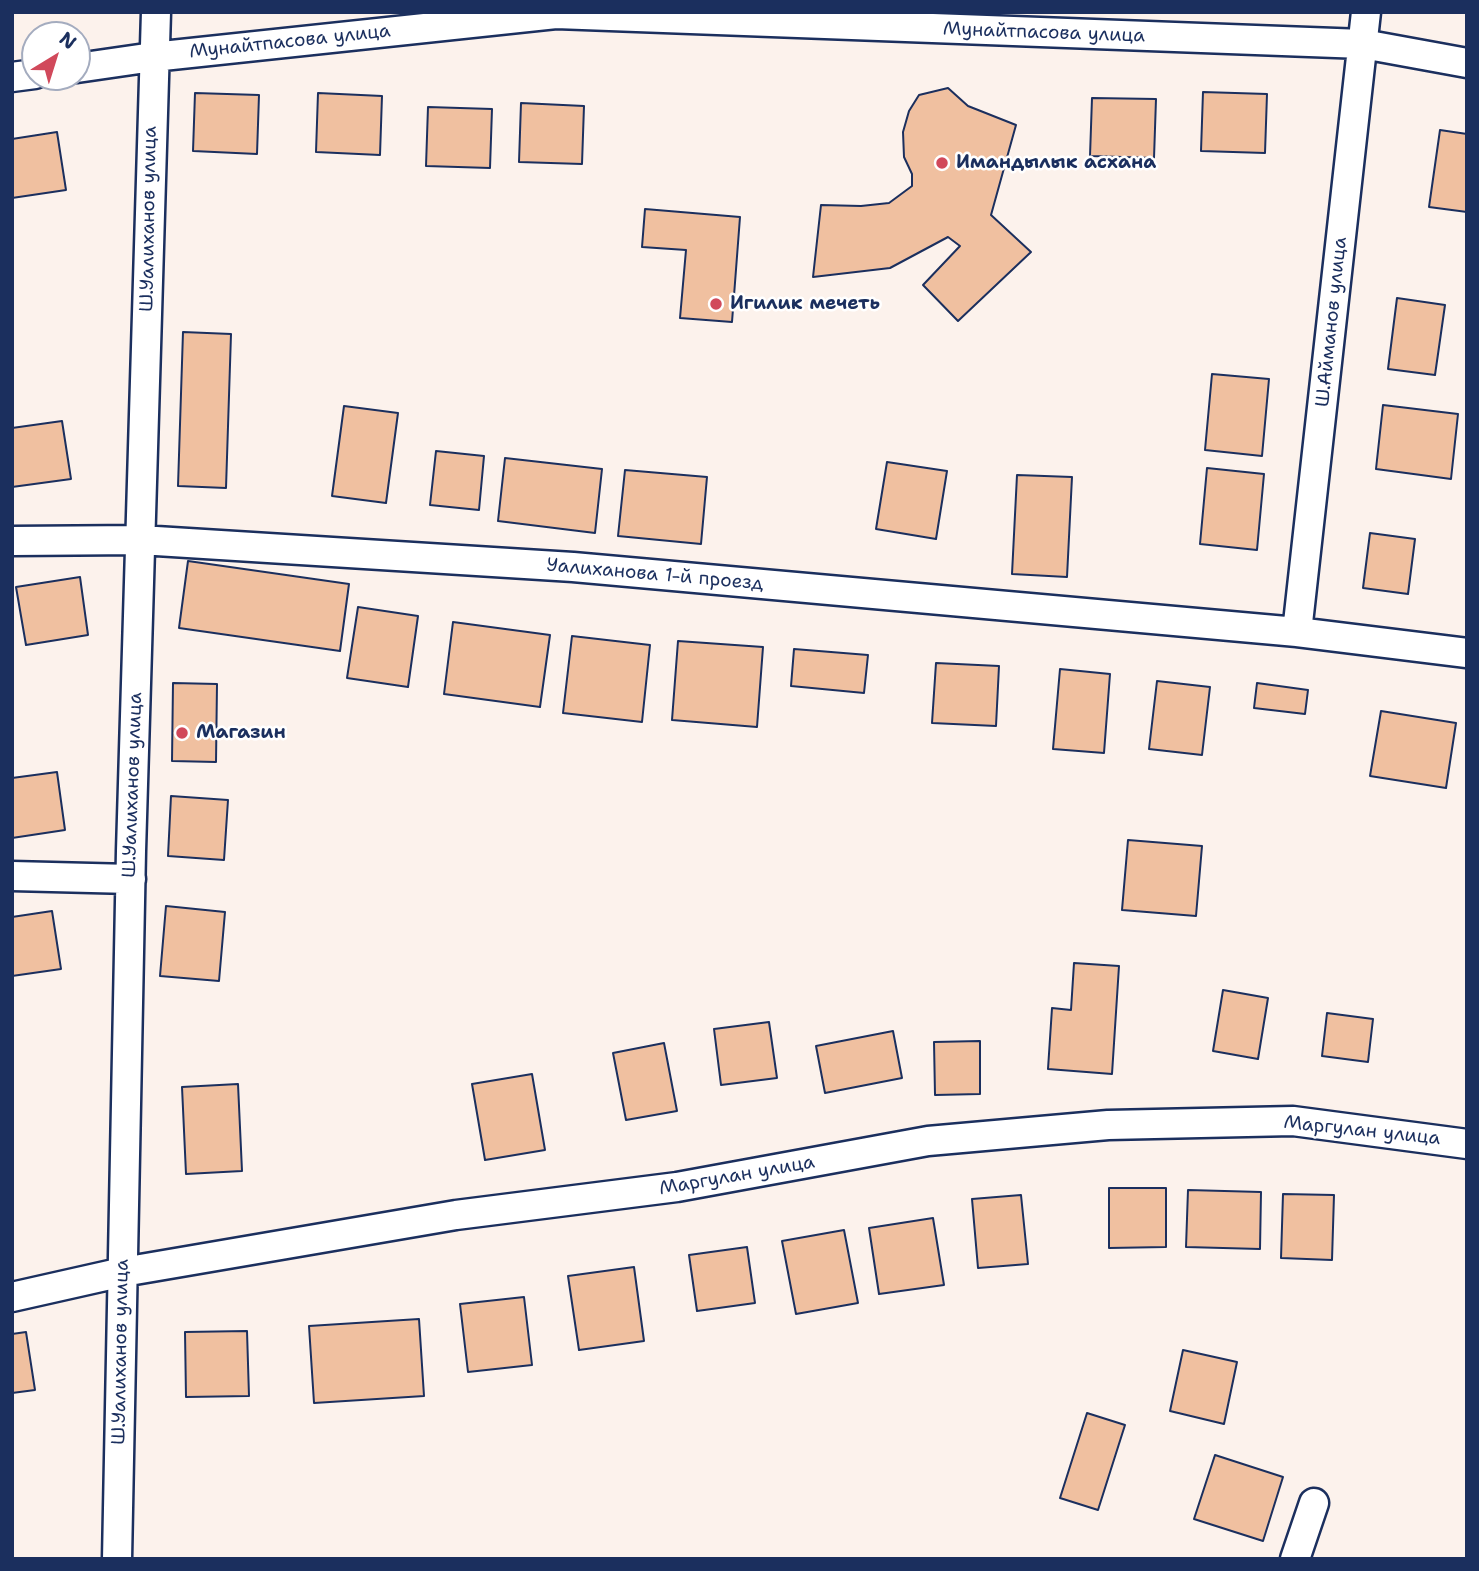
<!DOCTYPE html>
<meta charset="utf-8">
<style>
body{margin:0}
#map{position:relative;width:1479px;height:1571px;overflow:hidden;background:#fcf2ec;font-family:"Shantell Sans",sans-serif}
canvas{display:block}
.frame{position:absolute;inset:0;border:14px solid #1b2f5e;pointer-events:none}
.north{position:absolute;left:21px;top:21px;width:70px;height:70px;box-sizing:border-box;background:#fff;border:2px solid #a4acbf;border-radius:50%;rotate:38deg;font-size:19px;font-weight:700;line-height:28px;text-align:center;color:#1b2f5e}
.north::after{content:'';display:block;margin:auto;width:24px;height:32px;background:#d1495b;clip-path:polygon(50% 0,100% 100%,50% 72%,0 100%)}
</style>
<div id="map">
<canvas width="1479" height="1571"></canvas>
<div class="frame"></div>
<div class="north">N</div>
</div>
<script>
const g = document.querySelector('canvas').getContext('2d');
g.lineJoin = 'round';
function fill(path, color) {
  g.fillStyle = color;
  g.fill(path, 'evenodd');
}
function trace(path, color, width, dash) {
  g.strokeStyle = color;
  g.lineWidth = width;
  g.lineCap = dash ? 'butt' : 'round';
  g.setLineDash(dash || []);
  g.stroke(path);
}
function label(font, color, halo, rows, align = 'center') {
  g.font = font + ' "Shantell Sans",sans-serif';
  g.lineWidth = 5;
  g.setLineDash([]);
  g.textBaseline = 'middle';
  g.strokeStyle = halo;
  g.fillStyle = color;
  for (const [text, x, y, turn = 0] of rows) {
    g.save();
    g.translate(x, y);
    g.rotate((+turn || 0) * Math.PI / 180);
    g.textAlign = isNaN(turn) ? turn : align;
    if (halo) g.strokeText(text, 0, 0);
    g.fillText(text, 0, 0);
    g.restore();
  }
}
const building = new Path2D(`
 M 948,88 L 968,106 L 1016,125 L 991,215 L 1031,252 L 958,321 L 923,285 L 960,246 L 948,237 L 890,268 L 813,277 L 821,205 L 861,206 L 889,203 L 912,186 L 912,174 L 904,157 L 903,132 L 909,111 L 919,95 Z
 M 1203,92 L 1267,94 L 1265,153 L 1201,151 Z
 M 195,93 L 259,95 L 257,154 L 193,151 Z
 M 318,93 L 382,96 L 380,155 L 316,152 Z
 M 1092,98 L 1156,99 L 1154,158 L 1090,156 Z
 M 521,103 L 584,106 L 582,164 L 519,162 Z
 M 428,107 L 492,109 L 490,168 L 426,166 Z
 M 1440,130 L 1467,134 L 1467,212 L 1429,207 Z
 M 57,132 L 66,190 L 12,198 L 12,139 Z
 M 645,209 L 740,217 L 732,322 L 680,318 L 686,250 L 642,247 Z
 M 1397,298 L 1445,305 L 1435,375 L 1388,369 Z
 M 183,332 L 231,334 L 226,488 L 178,486 Z
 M 1212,374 L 1269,379 L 1262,456 L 1205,450 Z
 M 1383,405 L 1458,414 L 1451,479 L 1376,469 Z
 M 344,406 L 398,413 L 386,503 L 332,496 Z
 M 62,421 L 71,479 L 12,487 L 12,428 Z
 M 436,451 L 484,456 L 479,510 L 430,505 Z
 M 505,458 L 602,469 L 595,533 L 498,521 Z
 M 887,462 L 947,471 L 936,539 L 876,529 Z
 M 1207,468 L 1264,474 L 1257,550 L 1200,544 Z
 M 625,470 L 707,477 L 701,544 L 618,536 Z
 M 1017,475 L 1072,477 L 1067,577 L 1012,574 Z
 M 1370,533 L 1415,539 L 1408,594 L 1363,588 Z
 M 188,561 L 349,584 L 340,651 L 179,628 Z
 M 80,577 L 88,635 L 26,645 L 16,587 Z
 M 358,607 L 418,616 L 408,687 L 347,678 Z
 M 453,622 L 550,635 L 540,707 L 444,694 Z
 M 572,636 L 650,645 L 642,722 L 563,713 Z
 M 678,641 L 763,647 L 757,727 L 672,720 Z
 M 794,649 L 868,655 L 864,693 L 791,686 Z
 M 936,663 L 999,666 L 996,726 L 932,723 Z
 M 1060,669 L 1110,674 L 1104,753 L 1053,749 Z
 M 1157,681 L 1210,687 L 1202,755 L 1149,749 Z
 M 173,683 L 217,684 L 216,762 L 172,761 Z
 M 1257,683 L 1308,690 L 1305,714 L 1254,708 Z
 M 1381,711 L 1456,723 L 1446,788 L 1370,776 Z
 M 57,772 L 65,830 L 12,838 L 12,778 Z
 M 171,796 L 228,800 L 224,860 L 168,856 Z
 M 1128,840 L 1202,846 L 1196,916 L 1122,910 Z
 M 166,906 L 225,912 L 219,981 L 160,976 Z
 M 52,911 L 61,969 L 12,976 L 12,917 Z
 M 1074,963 L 1119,966 L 1112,1074 L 1048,1069 L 1052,1008 L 1071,1010 Z
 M 1223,990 L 1268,998 L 1258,1059 L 1213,1051 Z
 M 1327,1013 L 1373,1019 L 1368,1062 L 1322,1056 Z
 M 769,1022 L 777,1078 L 721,1085 L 714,1029 Z
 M 893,1031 L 902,1078 L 825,1093 L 816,1046 Z
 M 980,1041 L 980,1094 L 935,1095 L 934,1042 Z
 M 664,1043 L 677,1111 L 626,1120 L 613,1053 Z
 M 532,1074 L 545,1150 L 485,1160 L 472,1084 Z
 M 238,1084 L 242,1171 L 186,1174 L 182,1087 Z
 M 1109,1188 L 1166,1188 L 1166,1247 L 1109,1248 Z
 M 1188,1190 L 1261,1192 L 1260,1249 L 1186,1247 Z
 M 1283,1194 L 1334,1195 L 1332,1260 L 1281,1258 Z
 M 1021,1195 L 1028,1264 L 978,1268 L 972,1199 Z
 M 933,1218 L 944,1285 L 879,1294 L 869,1228 Z
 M 844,1230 L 858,1303 L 796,1314 L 782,1241 Z
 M 747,1247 L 755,1303 L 697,1311 L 689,1255 Z
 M 634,1267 L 644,1341 L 579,1350 L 568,1276 Z
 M 524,1297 L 532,1365 L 468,1372 L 460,1304 Z
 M 419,1319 L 424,1396 L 314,1403 L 309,1326 Z
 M 247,1331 L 249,1396 L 186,1397 L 185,1332 Z
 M 26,1332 L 35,1390 L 12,1393 L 12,1334 Z
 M 1183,1350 L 1237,1362 L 1224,1424 L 1170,1411 Z
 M 1087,1413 L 1125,1425 L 1098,1510 L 1060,1498 Z
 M 1215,1455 L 1283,1477 L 1263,1541 L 1194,1519 Z`);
const street = new Path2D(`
 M 77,68 L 153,57 L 556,14 L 1363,44 L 1467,63
 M 12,77 L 35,74
 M 12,541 L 140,540 L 573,567 L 1297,632 L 1467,653
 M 1297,632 L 1366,12
 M 12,876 L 131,879
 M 12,1297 L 123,1272 L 456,1215 L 677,1187 L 928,1141 L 1108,1125 L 1293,1121 L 1467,1144
 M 117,1559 L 131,851 L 156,12
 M 1295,1559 L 1314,1503`);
const markers = [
 [942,163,7,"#d1495b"],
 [716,304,7,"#d1495b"],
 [182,733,7,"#d1495b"]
];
const streetNames = [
 ["Мунайтпасова улица",1044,33,2],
 ["Мунайтпасова улица",290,42,-6],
 ["Ш.Уалиханов улица",149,219,-89],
 ["Ш.Айманов улица",1332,322,-84],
 ["Уалиханова 1-й проезд",655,575,5],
 ["Ш.Уалиханов улица",133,785,-88],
 ["Маргулан улица",1362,1131,6],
 ["Маргулан улица",737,1176,-10],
 ["Ш.Уалиханов улица",121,1352,-89]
];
const poiNames = [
 ["Имандылык асхана",956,163],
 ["Игилик мечеть",730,304],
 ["Магазин",196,733]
];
fill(building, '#f0c0a0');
trace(building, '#1b2f5e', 2);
trace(street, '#1b2f5e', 33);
trace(street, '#fff', 28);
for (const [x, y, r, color] of markers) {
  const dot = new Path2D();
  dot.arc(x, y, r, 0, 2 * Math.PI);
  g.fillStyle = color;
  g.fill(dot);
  trace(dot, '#fff', 2.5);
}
label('19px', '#1b2f5e', '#fff', streetNames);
label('bold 19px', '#1b2f5e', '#fff', poiNames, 'left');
</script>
